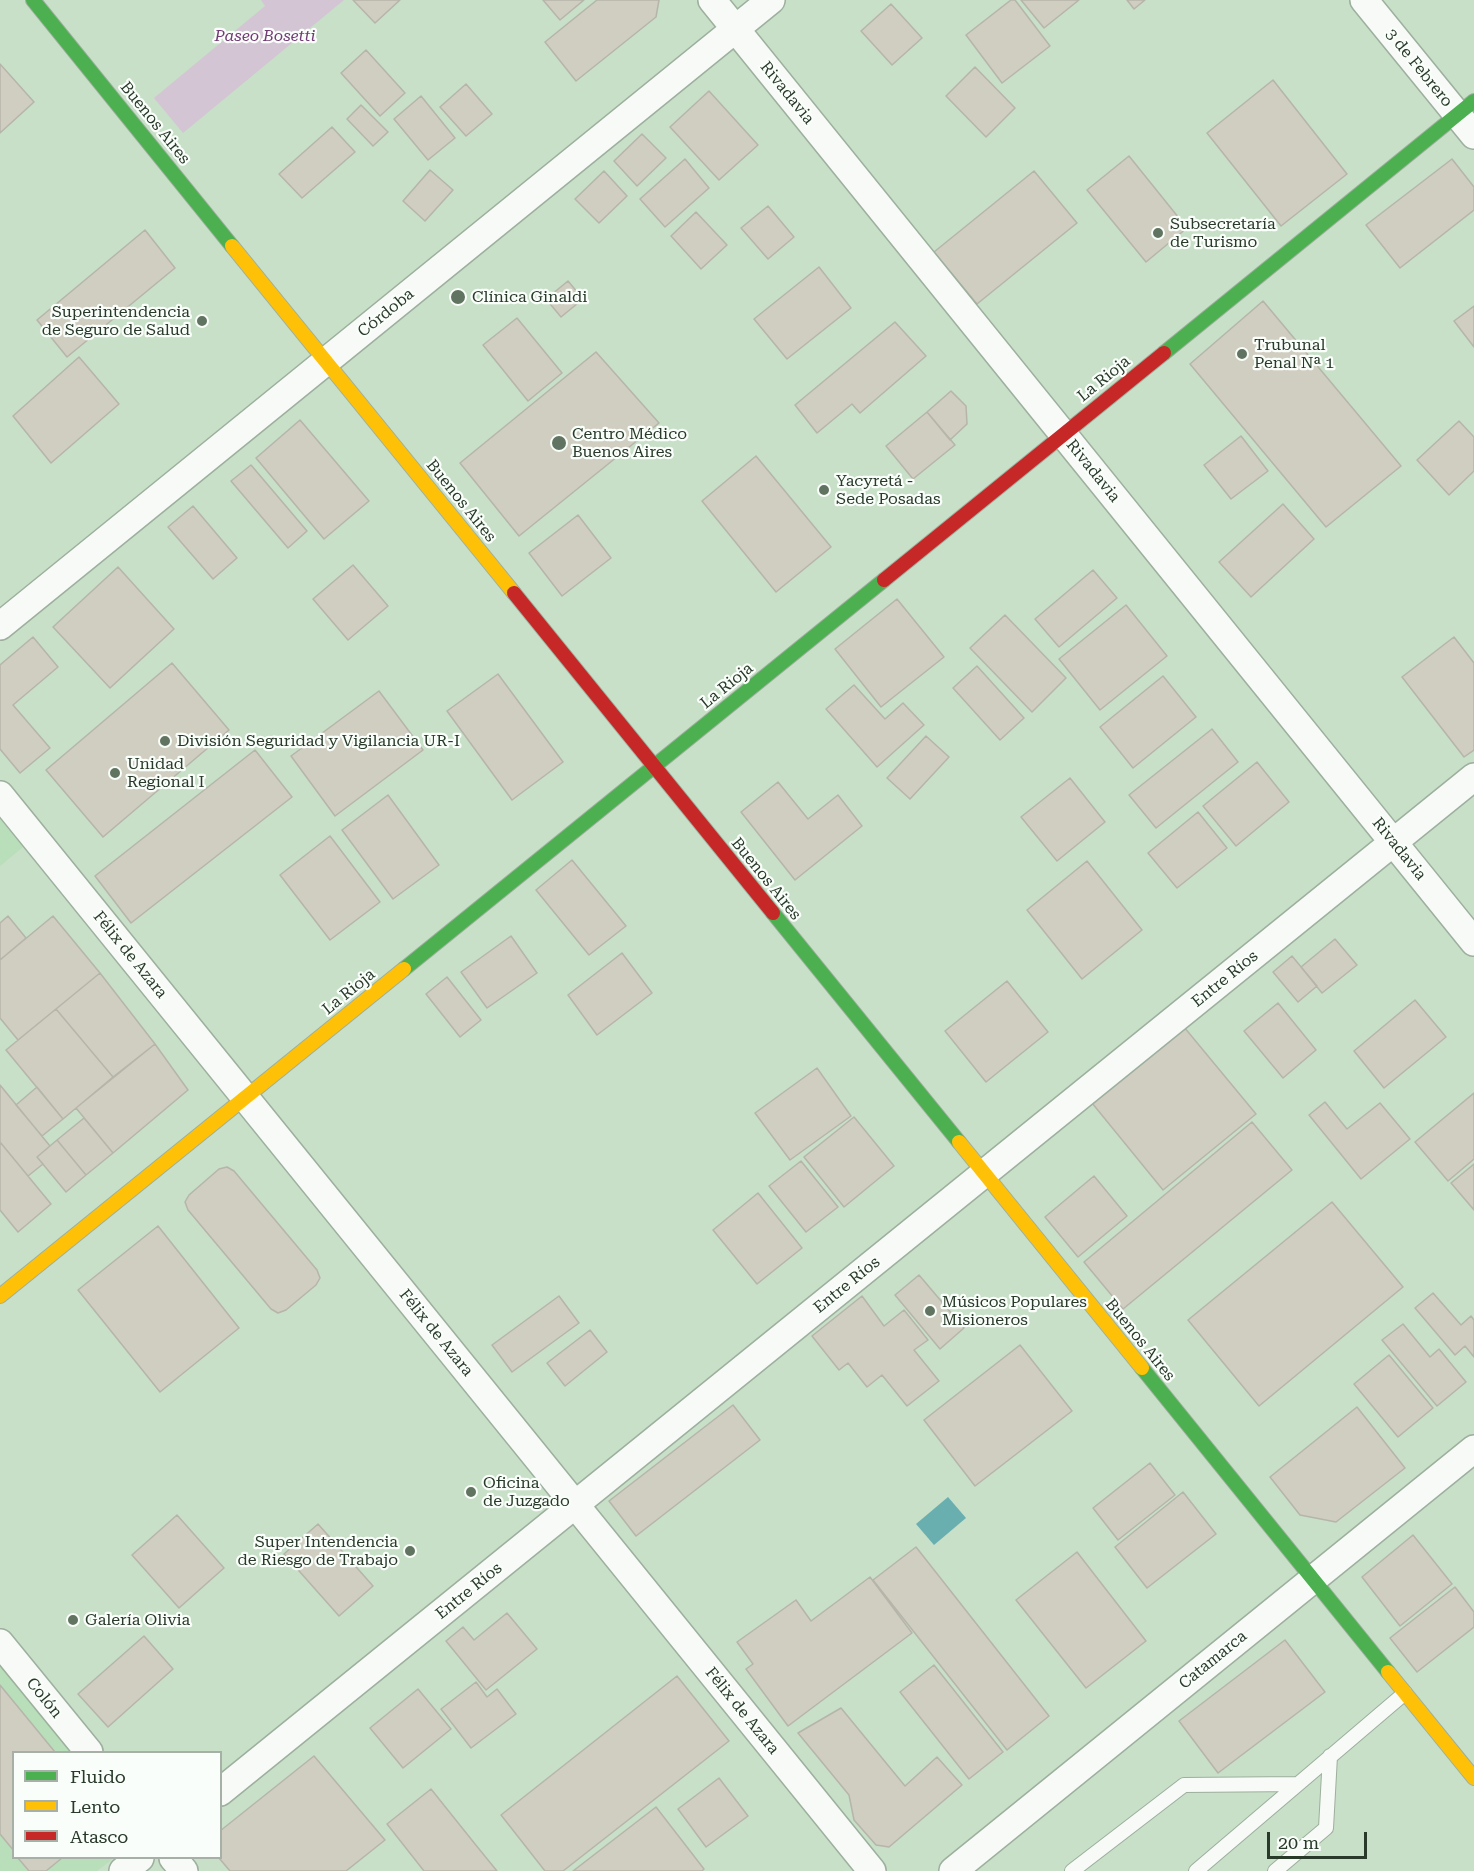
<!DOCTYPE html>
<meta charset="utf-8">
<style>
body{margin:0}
#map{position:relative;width:1474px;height:1871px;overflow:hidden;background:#c8dfc8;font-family:"Roboto Serif",serif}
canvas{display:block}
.legend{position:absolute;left:12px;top:1751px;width:210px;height:108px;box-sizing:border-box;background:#fafefa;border:2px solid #a6b0a7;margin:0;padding:8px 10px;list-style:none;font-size:18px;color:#293a2a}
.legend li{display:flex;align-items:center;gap:12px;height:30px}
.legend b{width:30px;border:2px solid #a6b0a7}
.scale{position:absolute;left:1267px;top:1832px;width:100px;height:27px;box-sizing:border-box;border:3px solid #293a2a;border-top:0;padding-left:8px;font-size:18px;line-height:21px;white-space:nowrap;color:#293a2a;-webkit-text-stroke:4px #fafefa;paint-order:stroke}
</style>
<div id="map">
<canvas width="1474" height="1871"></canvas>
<ul class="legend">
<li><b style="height:8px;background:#4caf50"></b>Fluido</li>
<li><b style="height:8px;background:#ffc107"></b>Lento</li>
<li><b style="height:8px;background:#c62828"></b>Atasco</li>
</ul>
<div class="scale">20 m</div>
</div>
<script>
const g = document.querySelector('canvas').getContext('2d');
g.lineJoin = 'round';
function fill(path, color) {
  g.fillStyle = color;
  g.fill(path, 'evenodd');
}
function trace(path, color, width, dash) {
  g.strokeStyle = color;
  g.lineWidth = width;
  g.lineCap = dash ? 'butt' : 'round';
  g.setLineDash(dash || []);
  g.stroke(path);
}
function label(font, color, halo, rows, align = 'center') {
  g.font = font + ' "Roboto Serif",serif';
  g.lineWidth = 4.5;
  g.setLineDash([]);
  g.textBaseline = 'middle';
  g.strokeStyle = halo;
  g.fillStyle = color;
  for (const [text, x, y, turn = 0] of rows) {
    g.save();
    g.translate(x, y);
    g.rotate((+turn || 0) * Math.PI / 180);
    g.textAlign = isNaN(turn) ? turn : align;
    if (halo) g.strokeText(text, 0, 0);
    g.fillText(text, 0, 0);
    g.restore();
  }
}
const built = new Path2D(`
 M 0,819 L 23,847 L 0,866 Z
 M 0,1639 L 92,1752 L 14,1752 L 14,1858 L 114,1858 L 97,1871 L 0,1871 Z`);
const green = new Path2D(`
 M 261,0 L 344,0 L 183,133 L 154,98 L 265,6 Z`);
const water = new Path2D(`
 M 948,1497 L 966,1518 L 934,1545 L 916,1524 Z`);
const building = new Path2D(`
 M 353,0 L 400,0 L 375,23 Z
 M 543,0 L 584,0 L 560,20 Z
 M 597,0 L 659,0 L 656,17 L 576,81 L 545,42 Z
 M 1011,0 L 1015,0 L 1050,46 L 1002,83 L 966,35 Z
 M 1021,0 L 1079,0 L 1044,28 Z
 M 1127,0 L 1145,0 L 1134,9 Z
 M 891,4 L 922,38 L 892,65 L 861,31 Z
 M 366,50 L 405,93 L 380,116 L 341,73 Z
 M 0,64 L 34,102 L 0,133 Z
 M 975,67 L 1015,108 L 986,137 L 946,96 Z
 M 1273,80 L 1347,174 L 1281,226 L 1207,133 Z
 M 466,84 L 492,114 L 466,136 L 440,107 Z
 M 709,91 L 758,145 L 719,180 L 670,127 Z
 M 421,96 L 455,138 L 428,160 L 394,119 Z
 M 361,105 L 388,132 L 373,146 L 347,119 Z
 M 332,127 L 355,152 L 302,198 L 279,174 Z
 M 642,134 L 666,158 L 637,186 L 614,161 Z
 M 1129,156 L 1187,228 L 1146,262 L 1087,190 Z
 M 685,159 L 709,188 L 665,227 L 640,199 Z
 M 1452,159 L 1474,187 L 1474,210 L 1400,268 L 1366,225 Z
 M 430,170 L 453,190 L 425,221 L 403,201 Z
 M 604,171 L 627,196 L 599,223 L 575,199 Z
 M 1034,171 L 1077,223 L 977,304 L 934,252 Z
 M 768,206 L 794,237 L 768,259 L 741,228 Z
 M 696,212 L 727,245 L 701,269 L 671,236 Z
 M 145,230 L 175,268 L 67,357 L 37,320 Z
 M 819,267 L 851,308 L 787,359 L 754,319 Z
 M 568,281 L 583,299 L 561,317 L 546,299 Z
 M 1263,301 L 1401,466 L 1326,527 L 1190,364 Z
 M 1474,306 L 1474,347 L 1454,321 Z
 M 517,318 L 562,373 L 528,401 L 483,345 Z
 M 895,322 L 926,356 L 860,413 L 852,404 L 817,433 L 795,405 Z
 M 596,352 L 659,423 L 519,536 L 460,463 Z
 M 79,357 L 119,404 L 51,463 L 13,416 Z
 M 951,391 L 966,406 L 967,424 L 950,440 L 927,412 Z
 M 927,412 L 955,445 L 913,479 L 886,446 Z
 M 300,420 L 369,501 L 324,539 L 256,458 Z
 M 1459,421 L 1474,437 L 1474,471 L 1449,495 L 1417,460 Z
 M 1241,436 L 1268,471 L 1231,499 L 1204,465 Z
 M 756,456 L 831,547 L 776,592 L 702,501 Z
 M 251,465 L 307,531 L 288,548 L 231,481 Z
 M 1283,504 L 1314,539 L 1251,597 L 1219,562 Z
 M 193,506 L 237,558 L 213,579 L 168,527 Z
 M 578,515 L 611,558 L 562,596 L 529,553 Z
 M 353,565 L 388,606 L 348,640 L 313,599 Z
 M 118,567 L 174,629 L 110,688 L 53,627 Z
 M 1093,570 L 1117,598 L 1059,647 L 1035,619 Z
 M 897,599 L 944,657 L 881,707 L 835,649 Z
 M 1126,605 L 1167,656 L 1100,710 L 1059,659 Z
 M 1005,615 L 1066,678 L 1032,712 L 970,648 Z
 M 33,637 L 58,667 L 13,705 L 50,748 L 20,773 L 0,749 L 0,665 Z
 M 1454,637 L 1474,663 L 1474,750 L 1464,757 L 1402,677 Z
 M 172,663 L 229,730 L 103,837 L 46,770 Z
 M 977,666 L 1024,718 L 1000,740 L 953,688 Z
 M 498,674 L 563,762 L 512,800 L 447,711 Z
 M 1163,676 L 1196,717 L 1133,768 L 1100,727 Z
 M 854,685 L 885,719 L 903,703 L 924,725 L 877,767 L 826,709 Z
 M 379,691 L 423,750 L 335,816 L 291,756 Z
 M 1212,729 L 1238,762 L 1156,828 L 1129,795 Z
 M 926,736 L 949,757 L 910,799 L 887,778 Z
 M 255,750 L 292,797 L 131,923 L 95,876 Z
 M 1257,762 L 1289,802 L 1236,846 L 1203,806 Z
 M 1070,778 L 1105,822 L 1057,861 L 1021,817 Z
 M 778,782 L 808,819 L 838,795 L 862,826 L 795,880 L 741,812 Z
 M 388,795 L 439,865 L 393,899 L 342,830 Z
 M 1198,812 L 1227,848 L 1177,888 L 1148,853 Z
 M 330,836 L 380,902 L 330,940 L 280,875 Z
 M 572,860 L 626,926 L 589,955 L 536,890 Z
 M 1087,861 L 1142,930 L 1082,979 L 1027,910 Z
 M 8,916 L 26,938 L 0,960 L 0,923 Z
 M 53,916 L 100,973 L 18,1040 L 0,1018 L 0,960 Z
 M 511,936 L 537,973 L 487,1008 L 461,972 Z
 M 1335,939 L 1357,965 L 1322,993 L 1301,967 Z
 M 622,953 L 652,993 L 597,1035 L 568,995 Z
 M 1292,956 L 1317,986 L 1298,1002 L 1273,972 Z
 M 100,973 L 155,1044 L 113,1077 L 56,1009 Z
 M 447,977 L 481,1020 L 460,1037 L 426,994 Z
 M 1007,981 L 1048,1032 L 986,1082 L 945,1031 Z
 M 1415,1000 L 1446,1037 L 1384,1088 L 1354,1051 Z
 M 1278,1003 L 1316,1050 L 1283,1078 L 1244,1031 Z
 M 56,1009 L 113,1077 L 63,1119 L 6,1050 Z
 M 1184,1027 L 1256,1114 L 1163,1190 L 1092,1103 Z
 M 155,1044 L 188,1090 L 113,1153 L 76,1108 Z
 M 817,1068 L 851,1116 L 790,1160 L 755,1113 Z
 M 0,1085 L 50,1146 L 37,1157 L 43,1164 L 28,1176 L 0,1142 Z
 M 37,1087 L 63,1119 L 42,1136 L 16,1105 Z
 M 1474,1093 L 1474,1159 L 1448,1181 L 1415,1142 Z
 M 1325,1102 L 1347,1129 L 1380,1103 L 1410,1139 L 1361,1179 L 1309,1115 Z
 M 854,1117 L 894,1166 L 844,1207 L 804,1157 Z
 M 84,1118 L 113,1153 L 86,1175 L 57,1140 Z
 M 1252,1122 L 1292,1170 L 1123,1309 L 1084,1262 Z
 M 57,1140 L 86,1175 L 66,1192 L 37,1157 Z
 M 0,1142 L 51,1204 L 18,1232 L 0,1210 Z
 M 801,1161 L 838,1207 L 806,1232 L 769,1186 Z
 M 1474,1164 L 1474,1210 L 1451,1183 Z
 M 227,1167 L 234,1171 L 317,1270 L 320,1278 L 316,1285 L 286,1310 L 278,1313 L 271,1309 L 188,1210 L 185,1202 L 189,1195 L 219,1169 Z
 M 1094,1176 L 1127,1216 L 1078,1257 L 1045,1217 Z
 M 758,1193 L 802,1248 L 757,1284 L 713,1230 Z
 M 1332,1202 L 1403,1287 L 1259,1406 L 1188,1320 Z
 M 158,1226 L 239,1328 L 160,1392 L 78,1290 Z
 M 919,1275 L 964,1328 L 940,1349 L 895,1295 Z
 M 1433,1293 L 1461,1325 L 1471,1316 L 1474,1320 L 1474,1357 L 1465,1346 L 1455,1355 L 1415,1308 Z
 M 559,1296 L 579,1323 L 512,1372 L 492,1345 Z
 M 862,1296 L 884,1326 L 904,1310 L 928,1340 L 914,1350 L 939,1381 L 907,1406 L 882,1375 L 867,1387 L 848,1363 L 839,1370 L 812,1336 Z
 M 1403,1324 L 1430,1357 L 1439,1349 L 1466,1382 L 1437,1406 L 1382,1340 Z
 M 590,1330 L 607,1352 L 565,1386 L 547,1363 Z
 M 1020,1345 L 1072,1411 L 975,1486 L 924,1420 Z
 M 1389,1355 L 1433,1408 L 1398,1437 L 1354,1384 Z
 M 733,1405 L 760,1440 L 636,1536 L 609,1501 Z
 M 1357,1407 L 1405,1468 L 1336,1522 L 1300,1515 L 1270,1477 Z
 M 1150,1463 L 1175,1495 L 1118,1540 L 1093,1508 Z
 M 1183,1492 L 1216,1534 L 1147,1588 L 1115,1547 Z
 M 177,1515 L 224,1568 L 179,1608 L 132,1555 Z
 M 318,1524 L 373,1586 L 339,1616 L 284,1554 Z
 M 1413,1535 L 1452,1584 L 1400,1626 L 1362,1577 Z
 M 916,1547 L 1049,1716 L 1007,1750 L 873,1580 Z
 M 1077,1552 L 1146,1641 L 1086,1688 L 1016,1600 Z
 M 870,1577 L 912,1633 L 788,1726 L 746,1669 L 753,1664 L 737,1642 L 796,1600 L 811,1621 Z
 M 1455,1587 L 1474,1612 L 1474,1627 L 1417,1672 L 1390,1638 Z
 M 507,1613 L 537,1649 L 486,1690 L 446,1641 L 463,1627 L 474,1640 Z
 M 144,1636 L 173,1669 L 108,1727 L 78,1694 Z
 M 1285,1640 L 1325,1692 L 1218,1773 L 1179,1721 Z
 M 934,1665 L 1003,1752 L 969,1779 L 900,1692 Z
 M 677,1676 L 729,1741 L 563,1871 L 545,1871 L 501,1815 Z
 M 476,1682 L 487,1697 L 497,1689 L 516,1714 L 471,1748 L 441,1709 Z
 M 0,1685 L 55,1752 L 14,1752 L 14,1851 L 0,1834 Z
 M 418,1689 L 451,1729 L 403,1768 L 370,1728 Z
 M 841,1708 L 905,1786 L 937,1757 L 962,1785 L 889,1847 L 876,1845 L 854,1820 L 849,1795 L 798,1733 Z
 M 314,1756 L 385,1840 L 346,1871 L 230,1871 L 219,1858 L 220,1831 Z
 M 719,1778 L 748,1816 L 706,1847 L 678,1809 Z
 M 431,1789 L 475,1844 L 497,1871 L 424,1871 L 387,1824 Z
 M 656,1807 L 704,1869 L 702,1871 L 573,1871 Z
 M 18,1858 L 62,1858 L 46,1871 L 29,1871 Z`);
const lane = new Path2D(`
 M 1072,1871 L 1184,1785 L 1298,1784
 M 1196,1871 L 1405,1693
 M 1275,1871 L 1326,1828 L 1330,1756`);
const street = new Path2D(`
 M 712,0 L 1474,942
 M 1364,0 L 1474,135
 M 0,626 L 771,0
 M 0,795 L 872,1871
 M 0,1643 L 89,1752
 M 220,1792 L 1474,777
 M 173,1858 L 184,1871
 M 123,1871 L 140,1858
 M 953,1871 L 1474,1449`);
const fast = new Path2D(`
 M 33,0 L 232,246
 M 1164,353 L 1474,101
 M 773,913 L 959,1142
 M 404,969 L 884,580
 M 1142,1368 L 1388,1672`);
const slow = new Path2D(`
 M 232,246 L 514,593
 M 959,1142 L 1142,1368
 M 0,1296 L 404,969
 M 1388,1672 L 1474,1778`);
const jam = new Path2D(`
 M 884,580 L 1164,353
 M 514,593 L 773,913`);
const markers = [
 [1158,233,6,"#617461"],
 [458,297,8,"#617461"],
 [202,321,6,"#617461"],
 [1242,354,6,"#617461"],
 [559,443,8,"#617461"],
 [824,490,6,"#617461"],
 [165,741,6,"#617461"],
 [115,773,6,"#617461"],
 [930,1311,6,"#617461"],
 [471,1492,6,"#617461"],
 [410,1551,6,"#617461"],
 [73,1620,6,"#617461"]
];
const parkNames = [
 ["Paseo Bosetti",265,36]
];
const streetNames = [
 ["3 de Febrero",1419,68,51],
 ["Rivadavia",787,93,51],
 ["Buenos Aires",155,123,51],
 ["Córdoba",386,313,-39],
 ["La Rioja",1104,379,-39],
 ["Rivadavia",1093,471,51],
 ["Buenos Aires",461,501,51],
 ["La Rioja",727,686,-39],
 ["Rivadavia",1399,849,51],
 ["Buenos Aires",766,879,51],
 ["Félix de Azara",130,955,51],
 ["Entre Ríos",1225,979,-39],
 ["La Rioja",349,992,-39],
 ["Entre Ríos",847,1285,-39],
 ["Félix de Azara",436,1333,51],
 ["Buenos Aires",1140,1340,51],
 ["Entre Ríos",469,1591,-39],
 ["Catamarca",1213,1660,-39],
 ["Colón",44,1698,51],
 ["Félix de Azara",742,1711,51]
];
const poiNames = [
 ["Subsecretaría",1170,224],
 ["de Turismo",1170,242],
 ["Clínica Ginaldi",472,297],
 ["Superintendencia",190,312,"right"],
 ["de Seguro de Salud",190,330,"right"],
 ["Trubunal",1254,345],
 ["Penal Nª 1",1254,363],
 ["Centro Médico",572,434],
 ["Buenos Aires",572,452],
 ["Yacyretá -",836,481],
 ["Sede Posadas",836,499],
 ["División Seguridad y Vigilancia UR-I",177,741],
 ["Unidad",127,764],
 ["Regional I",127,782],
 ["Músicos Populares",942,1302],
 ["Misioneros",942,1320],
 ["Oficina",483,1483],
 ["de Juzgado",483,1501],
 ["Super Intendencia",398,1542,"right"],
 ["de Riesgo de Trabajo",398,1560,"right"],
 ["Galería Olivia",85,1620]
];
fill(built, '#b9deba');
fill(green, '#d3c5d4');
fill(water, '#6aafb0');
fill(building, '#d0cdc1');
trace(building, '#b6b5aa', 1.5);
trace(lane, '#9daf9d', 16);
trace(street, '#9daf9d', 30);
trace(fast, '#9daf9d', 16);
trace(slow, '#9daf9d', 16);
trace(jam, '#9daf9d', 16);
trace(lane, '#f7faf7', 14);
trace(street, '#f7faf7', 27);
trace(fast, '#4caf50', 14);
trace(slow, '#ffc107', 14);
trace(jam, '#c62828', 14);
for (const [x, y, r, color] of markers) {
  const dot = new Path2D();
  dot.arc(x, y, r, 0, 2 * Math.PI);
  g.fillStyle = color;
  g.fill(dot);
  trace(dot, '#fafefa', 2);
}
label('italic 16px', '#743a77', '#fafefa', parkNames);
label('16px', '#293a2a', '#fafefa', streetNames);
label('16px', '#293a2a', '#fafefa', poiNames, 'left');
</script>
